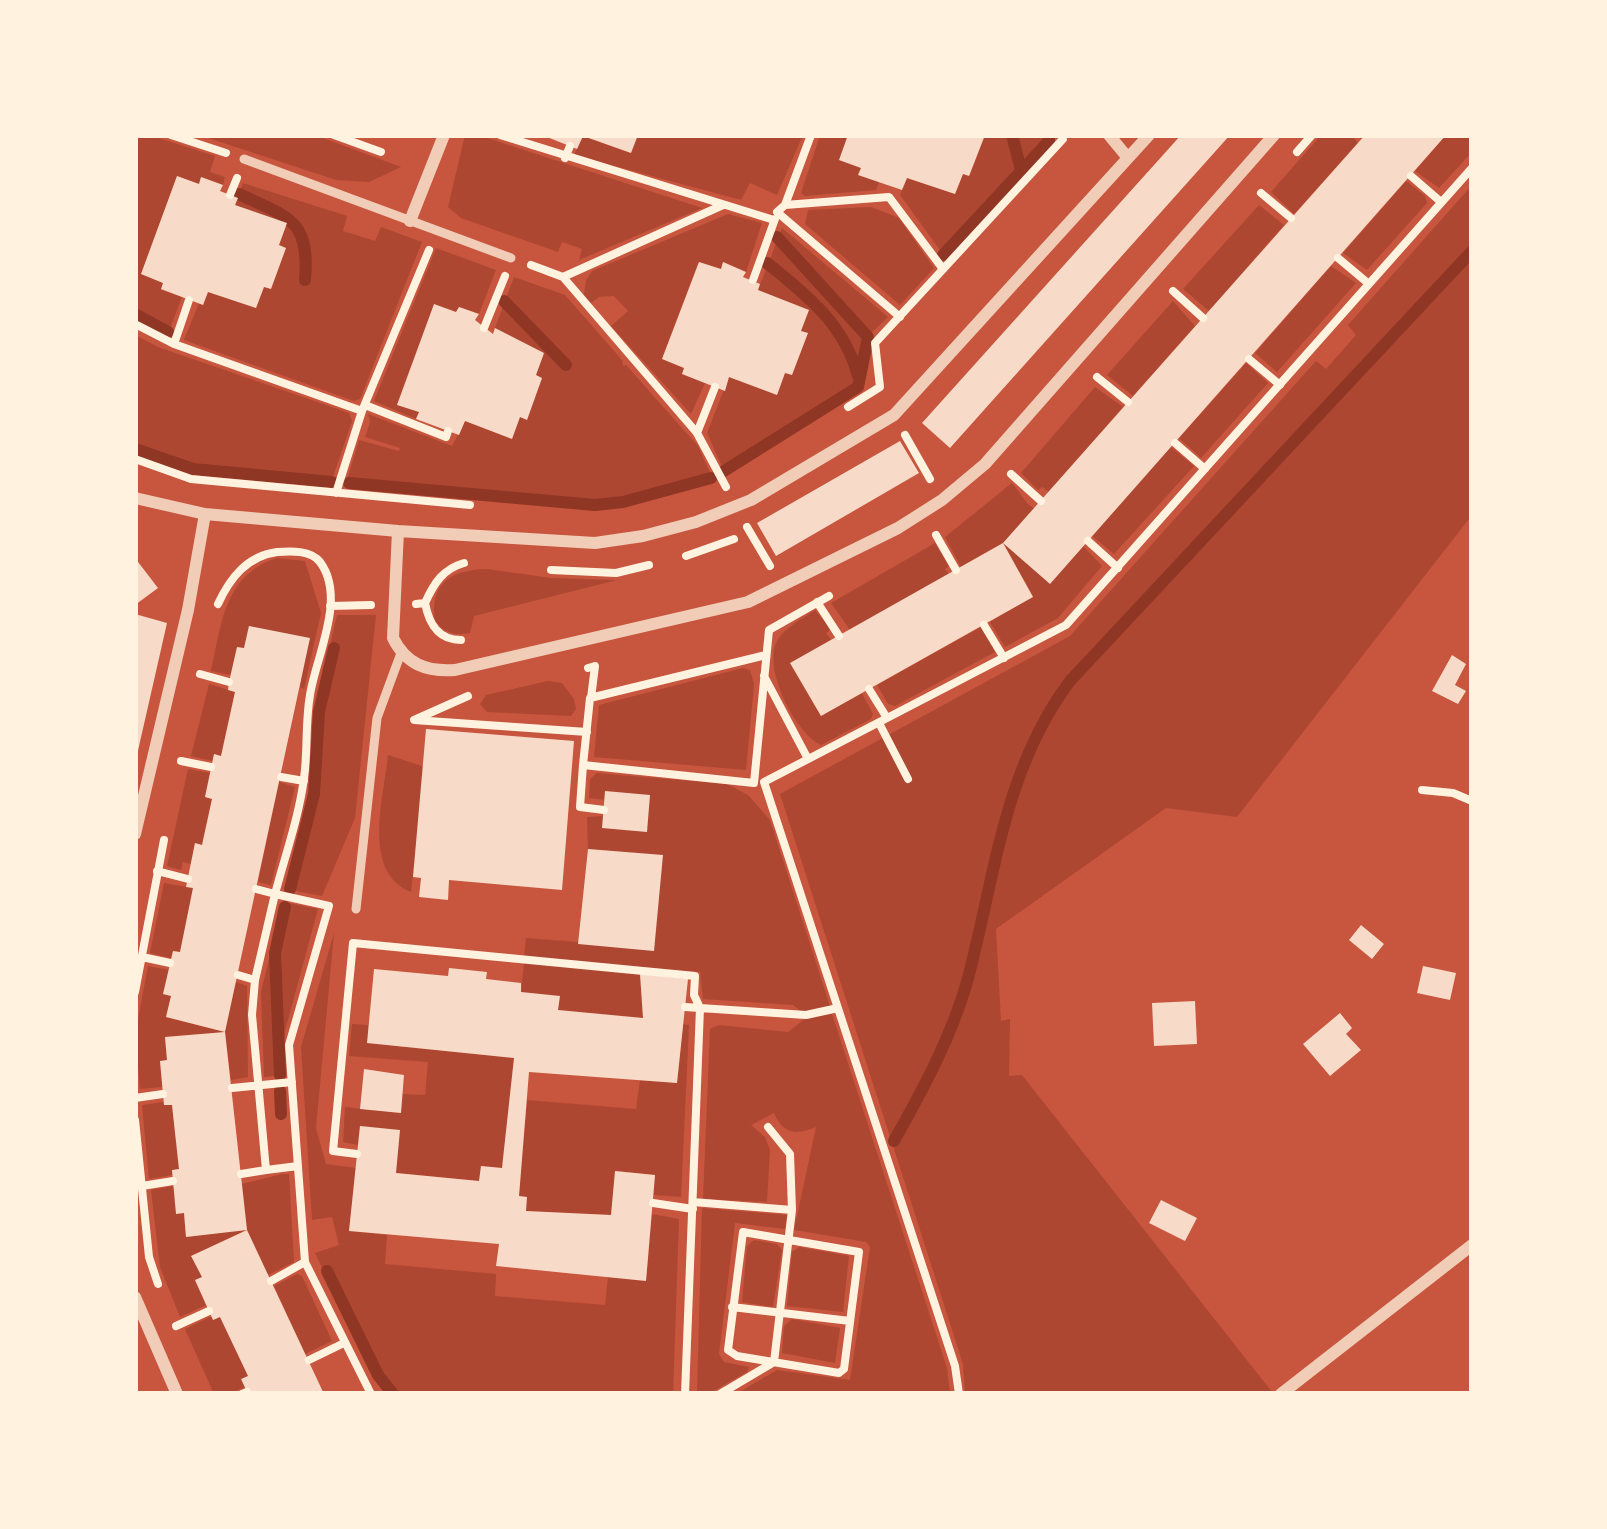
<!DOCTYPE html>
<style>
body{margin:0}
#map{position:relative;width:1607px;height:1529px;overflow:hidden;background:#c8553d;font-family:"PT Serif",serif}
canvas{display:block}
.frame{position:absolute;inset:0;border:138px solid #fff3e0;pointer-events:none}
</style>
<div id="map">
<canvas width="1607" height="1529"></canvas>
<div class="frame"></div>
</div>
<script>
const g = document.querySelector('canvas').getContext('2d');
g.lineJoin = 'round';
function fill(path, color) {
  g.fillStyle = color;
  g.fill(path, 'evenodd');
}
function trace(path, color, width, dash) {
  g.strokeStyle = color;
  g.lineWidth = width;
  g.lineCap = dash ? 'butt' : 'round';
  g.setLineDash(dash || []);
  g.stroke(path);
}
const green = new Path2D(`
 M 135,135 L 149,135 L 215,156 L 210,172 L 225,177 L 223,185 L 202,177 L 199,184 L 177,176 L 141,274 L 163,283 L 161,290 L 182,297 L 169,331 L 135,312 Z
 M 199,135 L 315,135 L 401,167 L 369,182 L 336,180 Z
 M 465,135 L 478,135 L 702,208 L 579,260 L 582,249 L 562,242 L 558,252 L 461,218 L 448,207 Z
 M 638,135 L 803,135 L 777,195 L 750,183 L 741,200 L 574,155 L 583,136 L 630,153 Z
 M 820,135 L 848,135 L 839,160 L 861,168 L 859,175 L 879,182 L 876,190 L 805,196 L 801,193 Z
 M 985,135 L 1053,137 L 945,257 L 900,195 L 907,178 L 955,194 L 963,174 L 970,175 Z
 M 1321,135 L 1351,135 L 1358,143 L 1294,214 L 1271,192 Z
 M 1446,135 L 1472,135 L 1472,152 L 1439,188 L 1415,171 Z
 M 1406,181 L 1425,196 L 1427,203 L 1367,270 L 1343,253 Z
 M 243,183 L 347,216 L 343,231 L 375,241 L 381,227 L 422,242 L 360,399 L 354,401 L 184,340 L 199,303 L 203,305 L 208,292 L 256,308 L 264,287 L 271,288 L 286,248 L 279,245 L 287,224 L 235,205 Z
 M 1472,185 L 1472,515 L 1237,817 L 1166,808 L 996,929 L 1001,1021 L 1010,1019 L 1009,1076 L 1022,1075 L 1272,1392 L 965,1394 L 963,1364 L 780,794 L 1070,636 L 1316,361 L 1326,369 L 1356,335 L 1348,325 Z
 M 1259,205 L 1284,225 L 1209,311 L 1183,289 Z
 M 871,207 L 899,218 L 934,268 L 900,305 L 805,224 L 808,210 Z
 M 728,214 L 762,223 L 746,272 L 724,262 L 721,269 L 698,263 L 662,358 L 684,368 L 682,374 L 705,383 L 691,414 L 611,326 L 628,311 L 614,296 L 599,297 L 591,303 L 584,295 L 586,280 L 592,271 Z
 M 782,228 L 888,317 L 867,337 L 856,386 L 724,471 L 707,433 L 729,377 L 777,395 L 785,373 L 792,374 L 801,331 L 758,290 Z
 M 436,248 L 496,270 L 479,314 L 459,307 L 456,312 L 434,305 L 397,404 L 419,412 L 416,419 L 374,401 Z
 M 1331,266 L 1356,283 L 1277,372 L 1255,353 Z
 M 514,277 L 565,295 L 622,360 L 623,366 L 626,365 L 698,446 L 712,477 L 623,501 L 573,504 L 347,480 L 359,440 L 399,451 L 400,448 L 365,437 L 370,422 L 368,414 L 452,446 L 465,421 L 512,438 L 520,417 L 527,419 L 542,379 L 536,375 L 544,354 L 495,328 Z
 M 1173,301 L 1195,326 L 1133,396 L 1107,375 Z
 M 135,335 L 158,347 L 349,413 L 352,421 L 332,480 L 194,467 L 135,448 Z
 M 1246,363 L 1268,383 L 1201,458 L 1179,438 Z
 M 1095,387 L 1123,407 L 1049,492 L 1042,487 L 1038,490 L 1021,473 Z
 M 1171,447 L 1194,466 L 1114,554 L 1092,536 Z
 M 1012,483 L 1028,504 L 1083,546 L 1102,566 L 1058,618 L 1005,647 L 990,622 L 1033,596 L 1004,544 L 961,567 L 945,537 Z
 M 935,543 L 949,566 L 945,569 L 949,574 L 850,630 L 831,603 Z
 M 277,558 L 305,561 L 321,613 L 304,689 L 300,687 L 309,639 L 249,626 L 244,648 L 237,648 L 231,675 L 211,671 C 222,623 224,575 277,558 Z
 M 486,569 L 552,578 L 617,580 L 474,616 L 470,633 C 455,636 445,633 435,621 C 429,583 452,570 486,569 Z
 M 815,610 L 831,629 L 826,633 L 831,640 L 791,664 L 821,716 L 862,693 L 873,714 L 871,719 L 821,745 C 795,733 761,666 778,639 C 786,627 803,618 815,610 Z
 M 337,615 L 376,615 L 355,818 L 322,896 L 286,889 L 310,794 L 315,711 Z
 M 981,627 L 995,652 L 895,706 L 888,704 L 877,685 Z
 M 743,668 L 750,670 L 754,684 L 746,770 L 594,757 L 599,705 Z
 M 548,681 L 562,683 L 574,699 L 576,709 L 571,716 L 487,712 L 480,704 L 486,695 Z
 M 209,684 L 235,692 L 221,756 L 214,754 L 213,761 L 191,756 Z
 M 388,755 L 425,767 L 411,892 C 361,872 384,798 388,755 Z
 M 188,769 L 210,773 L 205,797 L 212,799 L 202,845 L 195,844 L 191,864 L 183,862 L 181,870 L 167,866 Z
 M 597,773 L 727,784 L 748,795 L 770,820 L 830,1006 L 803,1013 L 793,1005 L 703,999 L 700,972 L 524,957 L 526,938 L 654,948 L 662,856 L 588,849 L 587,817 L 604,816 L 605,800 L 589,798 L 590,779 Z
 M 279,782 L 295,787 L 271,885 L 258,882 Z
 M 164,883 L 193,888 L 180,952 L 173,951 L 171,958 L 150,953 Z
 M 283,902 L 318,909 L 282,1042 L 283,1075 L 264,1077 L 261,992 Z
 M 334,933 L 316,1128 L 326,1164 L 356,1168 L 349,1231 L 387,1235 L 385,1264 L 496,1274 L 495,1296 L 605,1305 L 608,1277 L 646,1280 L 652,1214 L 679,1219 L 673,1394 L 388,1394 L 375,1380 L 315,1253 L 339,1245 L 332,1217 L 312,1220 L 301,1047 Z
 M 524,963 L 640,974 L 643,1018 L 558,1010 L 521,992 Z
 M 148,966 L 169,970 L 163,994 L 171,996 L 166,1017 L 224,1032 L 236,982 L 247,986 L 248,1077 L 231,1080 L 225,1032 L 165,1037 L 167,1060 L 160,1062 L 162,1087 L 140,1089 L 135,1035 Z
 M 832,1014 L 947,1368 L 950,1394 L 736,1394 L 777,1370 L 850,1380 L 870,1247 L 866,1242 L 794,1230 L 816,1127 C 797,1135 783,1135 774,1113 L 751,1125 L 765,1137 L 770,1150 L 767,1202 L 703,1199 L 710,1029 L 719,1025 L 788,1032 L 806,1018 Z
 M 352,1024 L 368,1025 L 368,1043 L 514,1058 L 502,1168 L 481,1166 L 479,1181 L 396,1173 L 360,1126 L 358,1145 L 343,1142 L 345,1107 L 400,1113 L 402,1094 L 425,1095 L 428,1062 L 349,1056 Z
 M 683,1024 L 689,1025 L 681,1197 L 654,1195 L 655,1175 L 616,1171 L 611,1215 L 526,1211 L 527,1197 L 519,1196 L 527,1100 L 636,1109 L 640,1080 L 677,1083 Z
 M 164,1102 L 172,1105 L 179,1169 L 172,1170 L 172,1175 L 149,1179 L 142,1105 Z
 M 282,1174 L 289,1174 L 294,1262 L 268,1275 L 246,1230 L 192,1256 L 202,1277 L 195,1281 L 206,1305 L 180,1317 L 160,1267 L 151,1190 L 173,1186 L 184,1213 L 186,1237 L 247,1229 L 242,1184 Z
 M 702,1208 L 787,1215 L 785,1229 L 735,1223 L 719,1354 L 724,1362 L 749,1367 L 747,1372 L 708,1394 L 697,1394 Z
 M 754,1240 L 777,1244 L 782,1250 L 773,1307 L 742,1302 L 747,1246 Z
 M 799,1247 L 849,1256 L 843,1312 L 787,1306 L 792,1252 Z
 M 297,1274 L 302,1276 L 332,1341 L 305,1354 L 274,1286 Z
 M 212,1316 L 214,1320 L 220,1317 L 248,1376 L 245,1387 L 228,1394 L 214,1394 L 185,1329 Z
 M 792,1319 L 840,1328 L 835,1363 L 782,1353 L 784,1326 Z`);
const stream = new Path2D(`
 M 1012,135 L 1021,170
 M 239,194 C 289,218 310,219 305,280
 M 943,255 L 1049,141 L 1049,135
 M 767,263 C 808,296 844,324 858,376
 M 504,301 L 566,365
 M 135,314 L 168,332
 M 135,449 L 193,469 L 332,482
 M 724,471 L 858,387 L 868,337 L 777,237
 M 349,483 L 595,505 L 623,502 L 711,478
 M 290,889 L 314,794 L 319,712 L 334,648
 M 280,1075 L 275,953 L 285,907
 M 280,1091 L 281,1114
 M 894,1141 C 922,1091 951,1038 967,982 C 995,878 1003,770 1070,681 L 1472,251
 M 327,1271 L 378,1375 L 393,1394`);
const building = new Path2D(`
 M 542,135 L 638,135 L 631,153 L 583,136 L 577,149 Z
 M 848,135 L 985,135 L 969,176 L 963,174 L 955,194 L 907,178 L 902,190 L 858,175 L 861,168 L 839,160 Z
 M 1181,135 L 1230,135 L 950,448 L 922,423 Z
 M 1365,135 L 1446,135 L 1050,584 L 1003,543 L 1033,597 L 821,716 L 790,663 L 1003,543 Z
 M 177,176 L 199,184 L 201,177 L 223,185 L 220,191 L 238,198 L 235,205 L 287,223 L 279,245 L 286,248 L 271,289 L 264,287 L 256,308 L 208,292 L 203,305 L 161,289 L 163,283 L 141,274 Z
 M 699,262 L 721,269 L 723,262 L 746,272 L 743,277 L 760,284 L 758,290 L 809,310 L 801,331 L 808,333 L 792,375 L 785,373 L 777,395 L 729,377 L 725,391 L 682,374 L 684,368 L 662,359 Z
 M 434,304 L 456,312 L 459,307 L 479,314 L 475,320 L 493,334 L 495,328 L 544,353 L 536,375 L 542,378 L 527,420 L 520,417 L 512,439 L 465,421 L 459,435 L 416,419 L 419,412 L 397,405 Z
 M 900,441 L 919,473 L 776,556 L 757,523 Z
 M 135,558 L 158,588 L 135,605 Z
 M 135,614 L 167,623 L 137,755 L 135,755 Z
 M 249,626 L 310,638 L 225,1032 L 247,1230 L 186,1237 L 184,1213 L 176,1214 L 172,1170 L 179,1169 L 172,1105 L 164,1105 L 160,1061 L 167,1060 L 165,1037 L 225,1032 L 166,1017 L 171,996 L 163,994 L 173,951 L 180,952 L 193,888 L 186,887 L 195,843 L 202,845 L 212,799 L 205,797 L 214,754 L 221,756 L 235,692 L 228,690 L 229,682 L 237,647 L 244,648 Z
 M 1452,655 L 1466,664 L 1455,685 L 1466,691 L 1458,704 L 1432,691 Z
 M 426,729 L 574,741 L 562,890 L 449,880 L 448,900 L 419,897 L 421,878 L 413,877 Z
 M 605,791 L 650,795 L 647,832 L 602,828 Z
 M 588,849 L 663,855 L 654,951 L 578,944 Z
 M 1361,925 L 1384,944 L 1372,959 L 1349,940 Z
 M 1423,966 L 1456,973 L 1450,1000 L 1417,993 Z
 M 449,968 L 487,972 L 486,979 L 521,983 L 521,992 L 560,996 L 558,1010 L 643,1018 L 640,974 L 688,979 L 677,1083 L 529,1072 L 519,1196 L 527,1197 L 526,1211 L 611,1215 L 615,1171 L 655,1175 L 646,1281 L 496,1266 L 499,1244 L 349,1231 L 360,1126 L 400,1130 L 396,1173 L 479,1181 L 481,1166 L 502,1168 L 514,1058 L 367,1043 L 374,969 L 448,976 Z
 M 1195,1001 L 1197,1044 L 1154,1046 L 1152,1003 Z
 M 1340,1013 L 1352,1028 L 1346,1034 L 1361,1050 L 1330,1076 L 1303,1044 Z
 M 364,1069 L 404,1075 L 401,1113 L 360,1109 Z
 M 1161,1200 L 1197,1218 L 1185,1241 L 1149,1223 Z
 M 247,1230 L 324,1394 L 248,1394 L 241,1379 L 248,1376 L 220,1317 L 213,1320 L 195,1280 L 202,1277 L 191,1256 Z`);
const path = new Path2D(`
 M 171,135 L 226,153
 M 334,135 L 381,152
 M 500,135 L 774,220
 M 811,135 L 785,205 L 777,212 L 900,317
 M 1297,152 L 1312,135
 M 565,158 L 570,146
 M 1411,176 L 1441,202
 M 1261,193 L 1291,218
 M 230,195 L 237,178
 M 723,205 L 563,277 L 697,433 L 726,487
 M 785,205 L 889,197 L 943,269
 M 1338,258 L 1369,284
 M 531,265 L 563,277
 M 753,280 L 775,219
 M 1173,291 L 1203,318
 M 135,324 L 174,344 L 362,411
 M 484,328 L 505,276
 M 174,344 L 189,300
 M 1249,359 L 1280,385
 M 1097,377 L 1128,402
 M 365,405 L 446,437 L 448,431
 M 848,407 L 880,387 L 875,343 L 1063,139 L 1061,135
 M 697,433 L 715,387
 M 905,435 L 930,479
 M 1175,443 L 1205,469
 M 135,459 L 191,479 L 470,505
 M 1011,474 L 1041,501
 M 336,493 L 362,411 L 429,250
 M 747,527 L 770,566
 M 936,535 L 956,570
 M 1088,541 L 1118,568
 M 686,556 L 734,539
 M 551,570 L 616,573 L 649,565
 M 817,602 L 839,636
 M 425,603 C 429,624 438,640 461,640
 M 218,604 C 230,578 247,556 277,552 C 291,551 311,550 320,562 C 347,598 316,656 310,695 C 305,723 308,751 304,778 C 299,817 285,856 275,894 L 329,906 L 289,1045 L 305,1262 L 371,1394
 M 416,604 L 425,603 C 434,583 443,569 464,563
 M 330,606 L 371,605
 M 984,625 L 1004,658
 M 766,655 L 590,698 L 583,765 L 754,783 L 769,630 L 829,596
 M 588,668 L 595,666 L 591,698
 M 200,674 L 229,682
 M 764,676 L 808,759
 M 869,689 L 887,718
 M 468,696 L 414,720 L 587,732
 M 879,723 L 908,779
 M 181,761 L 211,767
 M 583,765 L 580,807 L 604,810
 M 281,777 L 304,781
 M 1422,790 L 1453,793 L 1472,801
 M 157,871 L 188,879
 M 353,943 L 695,976 L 694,995 L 700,1008 L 685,1007
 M 353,943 L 333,1151 L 357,1154
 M 142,957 L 170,963
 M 238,975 L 255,980
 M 135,992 L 164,840
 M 232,1088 L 292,1082
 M 135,1098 L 163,1094
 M 135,1120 L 149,1257 L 158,1284
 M 266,1170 L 298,1166
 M 241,1174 L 266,1170 L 252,1015 L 255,980 L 275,894 L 256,889
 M 142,1186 L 173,1181
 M 693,1202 L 792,1210 L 790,1154 L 768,1127
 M 653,1203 L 693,1209
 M 743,1232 L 859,1252 L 844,1369 L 839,1373 L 737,1356 L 728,1350 Z
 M 271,1281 L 305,1262
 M 732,1307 L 850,1321
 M 176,1326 L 209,1311
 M 309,1360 L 344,1343
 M 242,1394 L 247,1392
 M 685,1394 L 700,1008 L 806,1015 L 838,1008
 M 720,1394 L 774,1362 L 792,1210
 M 959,1394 L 955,1366 L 764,782 L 1066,625 L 1472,168`);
const service = new Path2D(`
 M 244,159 L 511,258
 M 356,909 L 377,718 L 401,653`);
const minor = new Path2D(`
 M 1109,135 L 1128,158
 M 1149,135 L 894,415 L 751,500 L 696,522 L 643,536 L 595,543 L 398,531 L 393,638 C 406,664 426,672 455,670 L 748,602 L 898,528 L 942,500 L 985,464 L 1274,135
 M 410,221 L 444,135
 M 135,498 L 205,514 L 398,531
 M 135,834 L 188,610 L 205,514
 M 135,1297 L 177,1394
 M 1281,1394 L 1472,1245`);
fill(green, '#ae4732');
trace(stream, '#8f3625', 12);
fill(building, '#f7dbc8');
trace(path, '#fff3e0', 8);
trace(service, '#f1ccb7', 9);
trace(minor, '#f1ccb7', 12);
</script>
